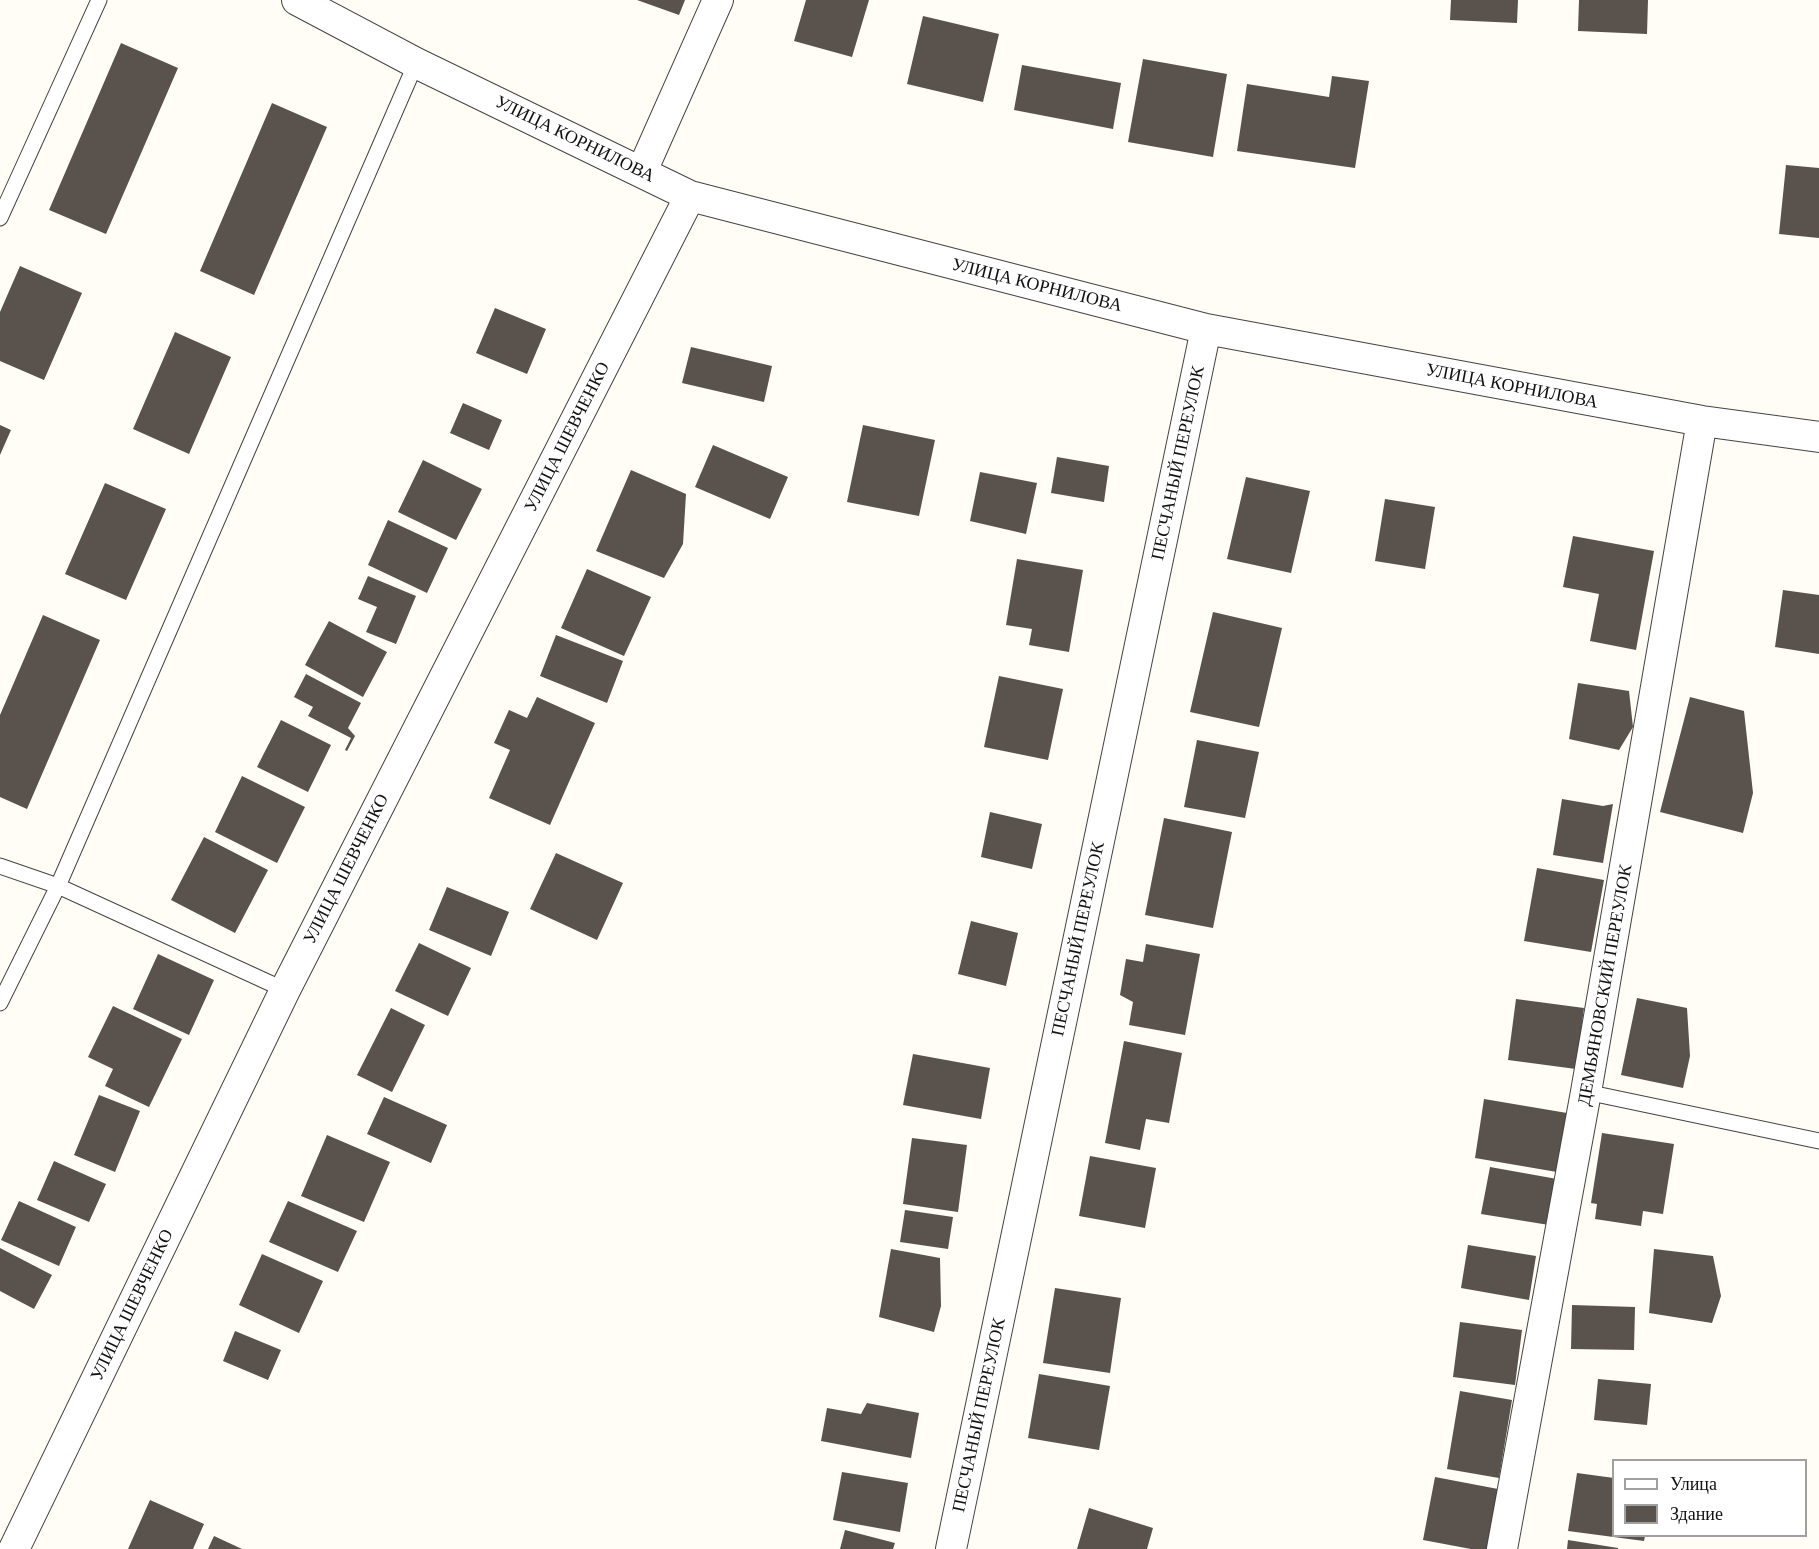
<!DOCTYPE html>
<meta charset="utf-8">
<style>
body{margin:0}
#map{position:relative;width:1819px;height:1549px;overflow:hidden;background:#fffdf5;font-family:"Crimson Pro",serif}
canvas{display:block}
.legend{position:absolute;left:1612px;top:1459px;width:195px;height:78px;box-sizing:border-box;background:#fff;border:2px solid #a0a0a0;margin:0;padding:8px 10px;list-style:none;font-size:18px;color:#111}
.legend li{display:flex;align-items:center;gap:12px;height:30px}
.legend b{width:30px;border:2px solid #a0a0a0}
</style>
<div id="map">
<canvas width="1819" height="1549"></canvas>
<ul class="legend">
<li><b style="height:8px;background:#fff"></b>Улица</li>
<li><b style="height:16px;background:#5a524d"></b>Здание</li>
</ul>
</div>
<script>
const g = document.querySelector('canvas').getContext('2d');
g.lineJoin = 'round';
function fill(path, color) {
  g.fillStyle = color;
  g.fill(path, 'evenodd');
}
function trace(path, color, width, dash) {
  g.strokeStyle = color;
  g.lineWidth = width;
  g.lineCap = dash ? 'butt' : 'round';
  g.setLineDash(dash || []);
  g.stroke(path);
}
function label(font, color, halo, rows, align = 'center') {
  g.font = font + ' "Crimson Pro",serif';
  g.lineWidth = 6;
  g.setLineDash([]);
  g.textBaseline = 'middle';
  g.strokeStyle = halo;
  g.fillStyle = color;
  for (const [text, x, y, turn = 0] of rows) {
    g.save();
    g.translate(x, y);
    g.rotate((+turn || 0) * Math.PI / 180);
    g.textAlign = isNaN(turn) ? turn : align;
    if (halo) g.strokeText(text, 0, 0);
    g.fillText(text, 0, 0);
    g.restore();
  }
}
const building = new Path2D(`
 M 637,0 L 685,0 L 679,15 Z
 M 806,0 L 869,0 L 852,57 L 794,41 Z
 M 1451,0 L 1518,0 L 1517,23 L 1450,20 Z
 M 1579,0 L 1648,0 L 1647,34 L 1578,31 Z
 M 923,16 L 999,34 L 983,102 L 907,84 Z
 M 121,43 L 178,68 L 106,234 L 49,210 Z
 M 1143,59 L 1227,74 L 1213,157 L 1128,142 Z
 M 1022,65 L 1121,83 L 1113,129 L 1014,110 Z
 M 1332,76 L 1369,81 L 1355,168 L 1237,151 L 1247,84 L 1329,97 Z
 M 272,103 L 327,127 L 254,295 L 200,271 Z
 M 1786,165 L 1819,168 L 1819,238 L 1779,234 Z
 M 20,266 L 82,293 L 44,380 L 0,361 L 0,312 Z
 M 495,308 L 546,329 L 527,374 L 476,353 Z
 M 175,332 L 231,357 L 189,454 L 133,429 Z
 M 691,347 L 772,366 L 764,402 L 682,383 Z
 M 463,403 L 502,420 L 489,450 L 450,433 Z
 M 0,425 L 11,430 L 0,455 Z
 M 863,425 L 935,440 L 919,516 L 847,502 Z
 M 713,445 L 788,477 L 770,519 L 695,487 Z
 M 1057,457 L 1109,466 L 1104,502 L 1051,493 Z
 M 423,460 L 482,489 L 456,540 L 398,512 Z
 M 631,470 L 686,494 L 683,544 L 664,578 L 596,551 Z
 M 980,472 L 1037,483 L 1026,534 L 970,521 Z
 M 1246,477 L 1310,491 L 1291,573 L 1227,559 Z
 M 105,483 L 166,509 L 126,600 L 65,574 Z
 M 1385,499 L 1435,507 L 1425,569 L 1375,561 Z
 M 388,520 L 448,548 L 427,593 L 368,565 Z
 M 1573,536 L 1654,551 L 1636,650 L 1590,641 L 1599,594 L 1563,587 Z
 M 1017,559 L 1083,570 L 1069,652 L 1029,645 L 1032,629 L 1006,625 Z
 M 587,569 L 651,597 L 624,656 L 561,628 Z
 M 368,576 L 416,596 L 396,644 L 366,632 L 377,607 L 358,599 Z
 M 1783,590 L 1819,595 L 1819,654 L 1775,647 Z
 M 1213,612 L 1282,628 L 1259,727 L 1190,712 Z
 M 43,615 L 100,640 L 27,809 L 0,797 L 0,715 Z
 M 329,621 L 387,652 L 363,697 L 305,665 Z
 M 556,635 L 623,661 L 607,703 L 540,676 Z
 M 306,674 L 361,703 L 348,728 L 355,736 L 347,751 L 345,750 L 351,738 L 308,716 L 313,707 L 294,697 Z
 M 999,676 L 1063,689 L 1048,760 L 984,747 Z
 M 1578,683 L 1629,691 L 1633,727 L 1619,750 L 1569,739 Z
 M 537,697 L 595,723 L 550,825 L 489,798 L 510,750 L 494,743 L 509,710 L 527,718 Z
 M 1690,697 L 1744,711 L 1753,793 L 1743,833 L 1660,812 Z
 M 281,720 L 331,745 L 308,792 L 257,767 Z
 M 1197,740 L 1259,752 L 1245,818 L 1184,807 Z
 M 242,776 L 305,807 L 277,863 L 215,832 Z
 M 1562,799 L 1603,806 L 1613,804 L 1603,863 L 1553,855 Z
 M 990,812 L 1042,824 L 1032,869 L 981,857 Z
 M 1164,818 L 1232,832 L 1213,928 L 1145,915 Z
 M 204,837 L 268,870 L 235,933 L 171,900 Z
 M 556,853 L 623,883 L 597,940 L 530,909 Z
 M 1537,868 L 1604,880 L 1591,952 L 1524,941 Z
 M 447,887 L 509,912 L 491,956 L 429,930 Z
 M 971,921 L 1018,933 L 1006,986 L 958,974 Z
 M 419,943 L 471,968 L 448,1016 L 395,991 Z
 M 1146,944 L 1200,954 L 1185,1035 L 1129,1025 L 1133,1002 L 1120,995 L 1126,959 L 1143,962 Z
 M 158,954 L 214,980 L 189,1035 L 133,1009 Z
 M 1637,998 L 1687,1008 L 1690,1056 L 1683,1088 L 1621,1075 Z
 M 1516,999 L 1584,1008 L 1576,1069 L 1508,1060 Z
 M 113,1006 L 182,1039 L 149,1107 L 105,1086 L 113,1069 L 88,1057 Z
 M 391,1008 L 425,1025 L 392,1092 L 357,1075 Z
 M 1124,1041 L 1182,1053 L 1169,1123 L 1146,1119 L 1140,1150 L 1105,1143 Z
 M 913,1054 L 990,1068 L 981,1119 L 903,1105 Z
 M 99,1095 L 140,1111 L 115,1172 L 74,1155 Z
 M 384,1097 L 447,1125 L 431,1163 L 367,1134 Z
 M 1484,1099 L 1567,1113 L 1557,1172 L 1475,1158 Z
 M 1602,1133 L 1674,1144 L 1663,1214 L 1643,1211 L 1641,1226 L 1595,1219 L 1597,1204 L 1591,1203 Z
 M 327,1135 L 390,1162 L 364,1222 L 301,1196 Z
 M 912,1138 L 967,1145 L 958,1212 L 903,1204 Z
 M 1090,1156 L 1156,1168 L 1145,1228 L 1079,1216 Z
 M 54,1161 L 106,1184 L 89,1222 L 37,1200 Z
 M 1490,1167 L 1557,1179 L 1549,1225 L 1481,1214 Z
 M 19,1201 L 76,1227 L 59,1266 L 1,1240 Z
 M 288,1201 L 357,1231 L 338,1272 L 269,1242 Z
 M 905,1210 L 953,1217 L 948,1249 L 900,1242 Z
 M 1468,1245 L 1536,1256 L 1529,1300 L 1461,1288 Z
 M 0,1248 L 52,1275 L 34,1309 L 0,1291 Z
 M 891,1249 L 940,1258 L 941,1306 L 934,1332 L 879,1317 Z
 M 1654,1249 L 1713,1256 L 1721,1296 L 1712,1323 L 1649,1313 Z
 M 262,1254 L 323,1281 L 299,1333 L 239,1305 Z
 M 1055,1288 L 1121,1298 L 1110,1373 L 1043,1363 Z
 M 1572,1305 L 1635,1307 L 1634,1350 L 1571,1349 Z
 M 1460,1322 L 1522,1330 L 1515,1385 L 1453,1377 Z
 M 235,1331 L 281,1350 L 268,1380 L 223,1361 Z
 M 1039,1374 L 1110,1386 L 1099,1450 L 1028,1438 Z
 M 1598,1379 L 1651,1384 L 1647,1425 L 1594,1420 Z
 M 1460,1391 L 1512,1400 L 1499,1478 L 1447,1469 Z
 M 867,1403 L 919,1413 L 911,1458 L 821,1441 L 827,1408 L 861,1414 Z
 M 842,1472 L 908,1483 L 900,1532 L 833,1520 Z
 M 1577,1473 L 1614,1478 L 1614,1536 L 1645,1536 L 1644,1541 L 1568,1531 Z
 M 1435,1477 L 1498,1489 L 1487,1549 L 1471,1549 L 1423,1540 Z
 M 150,1500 L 204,1524 L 193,1549 L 128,1549 Z
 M 1089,1508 L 1153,1528 L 1147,1549 L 1077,1549 Z
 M 845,1530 L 895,1543 L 893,1549 L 840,1549 Z
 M 214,1536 L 242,1549 L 208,1549 Z
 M 1568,1540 L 1618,1548 L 1618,1549 L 1567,1549 Z`);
const service = new Path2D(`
 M 0,218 L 99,0
 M 0,866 L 58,886 L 285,990
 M 0,1003 L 58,886 L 416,63
 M 1586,1092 L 1819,1141`);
const minor = new Path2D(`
 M 297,0 L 416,63 L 690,196 L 1206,329 L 1702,421 L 1819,437
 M 642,171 L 718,0
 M 14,1549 L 285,990 L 690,196
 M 951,1549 L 1206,329
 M 1502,1549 L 1586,1092 L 1702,421`);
const streetNames = [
 ["УЛИЦА КОРНИЛОВА",575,139,26],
 ["УЛИЦА КОРНИЛОВА",1037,285,14],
 ["УЛИЦА КОРНИЛОВА",1512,386,11],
 ["УЛИЦА ШЕВЧЕНКО",567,437,-63],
 ["ПЕСЧАНЫЙ ПЕРЕУЛОК",1178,463,-78],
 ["УЛИЦА ШЕВЧЕНКО",346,869,-63],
 ["ПЕСЧАНЫЙ ПЕРЕУЛОК",1078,939,-78],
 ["ДЕМЬЯНОВСКИЙ ПЕРЕУЛОК",1605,985,-80],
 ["УЛИЦА ШЕВЧЕНКО",132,1305,-64],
 ["ПЕСЧАНЫЙ ПЕРЕУЛОК",979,1415,-78]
];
fill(building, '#5a524d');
trace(service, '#444', 17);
trace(minor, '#444', 32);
trace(service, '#fff', 15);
trace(minor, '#fff', 30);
label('18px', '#111', '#fff', streetNames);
</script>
